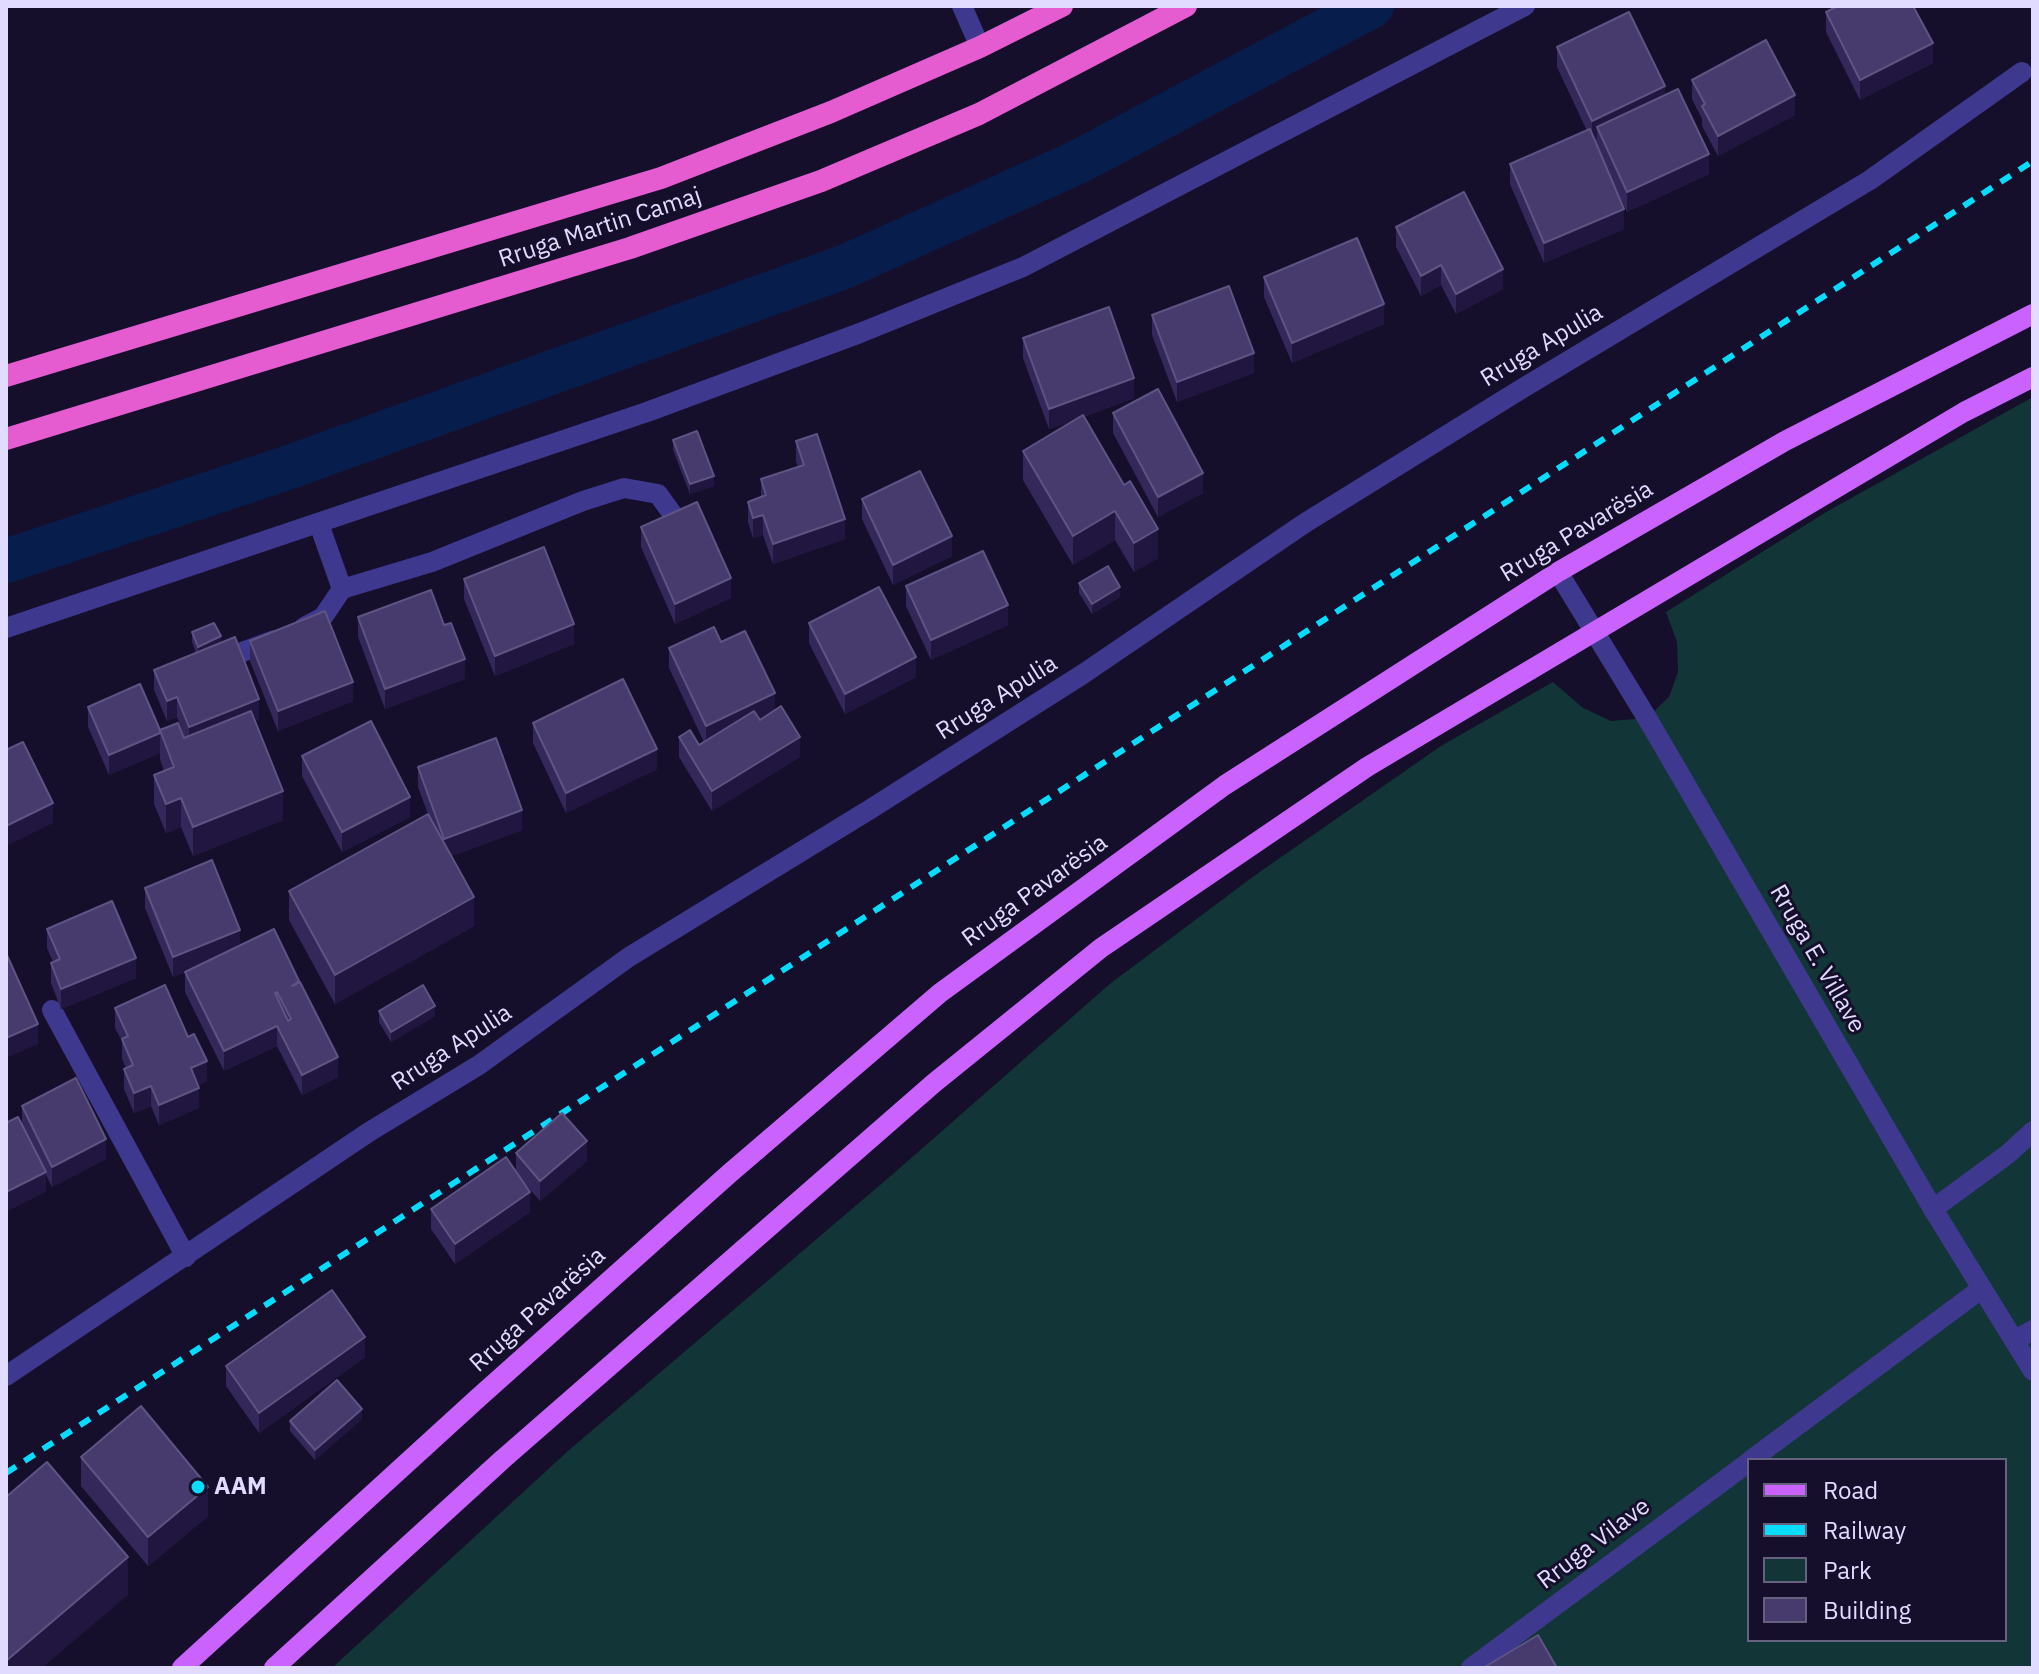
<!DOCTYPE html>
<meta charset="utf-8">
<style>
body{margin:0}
#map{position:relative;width:2039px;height:1674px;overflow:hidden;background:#160f2c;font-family:"IBM Plex Sans",sans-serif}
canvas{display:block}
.frame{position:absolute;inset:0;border:8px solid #e0dbff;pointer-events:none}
.legend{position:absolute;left:1747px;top:1458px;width:260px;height:184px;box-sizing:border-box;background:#160f2c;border:2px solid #676180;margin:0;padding:10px 14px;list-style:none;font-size:24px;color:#e0dbff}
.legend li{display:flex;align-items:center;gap:16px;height:40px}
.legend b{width:40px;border:2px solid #676180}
</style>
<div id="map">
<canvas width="2039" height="1674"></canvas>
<div class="frame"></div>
<ul class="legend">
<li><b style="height:10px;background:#ca62ff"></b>Road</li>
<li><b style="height:10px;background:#07dcff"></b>Railway</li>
<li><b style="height:22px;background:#123637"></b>Park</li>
<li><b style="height:22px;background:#463b6c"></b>Building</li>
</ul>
</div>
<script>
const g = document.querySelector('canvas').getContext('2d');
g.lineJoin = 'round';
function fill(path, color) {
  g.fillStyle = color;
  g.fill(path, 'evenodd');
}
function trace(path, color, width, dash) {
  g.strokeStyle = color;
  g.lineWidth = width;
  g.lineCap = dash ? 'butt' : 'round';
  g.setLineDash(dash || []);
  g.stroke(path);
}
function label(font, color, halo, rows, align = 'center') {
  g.font = font + ' "IBM Plex Sans",sans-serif';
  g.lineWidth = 6;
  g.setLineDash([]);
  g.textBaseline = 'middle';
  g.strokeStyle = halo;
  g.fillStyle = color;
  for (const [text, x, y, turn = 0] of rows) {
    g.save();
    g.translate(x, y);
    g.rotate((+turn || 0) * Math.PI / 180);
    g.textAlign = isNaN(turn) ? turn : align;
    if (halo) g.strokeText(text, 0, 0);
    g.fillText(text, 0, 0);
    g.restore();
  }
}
const green = new Path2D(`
 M 2033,397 L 2033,1668 L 332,1668 L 568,1451 L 893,1174 L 1111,983 L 1254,876 L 1441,746 L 1553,682 L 1583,708 L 1611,721 L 1647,718 L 1669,697 L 1678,672 L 1677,642 L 1666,612 L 1828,511 ZM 1749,1460 L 2005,1460 L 2005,1640 L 1749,1640 Z`);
const canal = new Path2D(`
 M 6,561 L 284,469 L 844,267 L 1078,162 L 1372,6`);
const service = new Path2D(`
 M 319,524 L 342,589
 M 304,627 L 323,617 L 342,589 L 432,562 L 583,501 L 624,488 L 658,494 L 676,519
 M 215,662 L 275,640
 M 1933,1209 L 2008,1154 L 2033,1131
 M 2015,1340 L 2033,1330
 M 1751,1460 L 1981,1289
 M 1471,1668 L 1749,1462`);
const minor = new Path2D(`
 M 962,6 L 980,47
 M 1558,572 L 1647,718 L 1933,1209 L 2033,1371
 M 52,1010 L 186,1257
 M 6,1376 L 369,1132 L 479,1065 L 629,957 L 869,810 L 1083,674 L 1305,523 L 1523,388 L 1870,180 L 2022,72`);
const tertiary = new Path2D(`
 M 6,628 L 647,412 L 860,333 L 1023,267 L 1525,6`);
const primary = new Path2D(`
 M 182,1668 L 478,1398 L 730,1173 L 940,993 L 1225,785 L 1558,572 L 1785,441 L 2033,314
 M 274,1668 L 503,1459 L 934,1083 L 1101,948 L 1367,767 L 1964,412 L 2033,377`);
const trunk = new Path2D(`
 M 6,376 L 661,178 L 831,112 L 980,47 L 1062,6
 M 6,439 L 630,248 L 821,181 L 979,114 L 1186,6`);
const rail = new Path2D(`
 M 6,1473 L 2033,161`);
const wall = new Path2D(`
 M 1826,12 L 1933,63 L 1860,100 L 1826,32 Z
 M 1557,47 L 1665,95 L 1709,174 L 1627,212 L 1606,168 L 1624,229 L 1544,263 L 1510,184 L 1510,164 L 1587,131 L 1557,67 Z
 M 1692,80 L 1795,115 L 1718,156 L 1702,126 L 1702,119 L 1692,99 Z
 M 1396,227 L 1503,289 L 1456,314 L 1441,285 L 1421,296 L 1396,247 Z
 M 1264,277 L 1384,324 L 1292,363 L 1264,297 Z
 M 1152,315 L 1254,373 L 1177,402 L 1152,335 Z
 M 1023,338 L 1134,398 L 1083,417 L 1158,558 L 1134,572 L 1115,540 L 1073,565 L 1023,480 L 1023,451 L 1075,420 L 1049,429 L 1023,358 Z
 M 1113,413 L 1203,493 L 1158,517 L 1113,433 Z
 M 673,440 L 714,486 L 690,494 L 673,450 Z
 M 796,441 L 845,539 L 773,564 L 763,535 L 753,538 L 748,522 L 748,502 L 761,497 L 761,479 L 798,467 L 796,461 Z
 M 862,499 L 952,556 L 893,585 L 862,519 Z
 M 641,527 L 731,598 L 675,624 L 641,547 Z
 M 464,579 L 574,644 L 495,676 L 464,599 Z
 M 1079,583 L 1120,597 L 1092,614 L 1079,593 Z
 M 906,586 L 1008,625 L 931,660 L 906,606 Z
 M 358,617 L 465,679 L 385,709 L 358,637 Z
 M 809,623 L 916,677 L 845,714 L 809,643 Z
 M 192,632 L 221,643 L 259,719 L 255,721 L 283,820 L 193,856 L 181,827 L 166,833 L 154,804 L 154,775 L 164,771 L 160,759 L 160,753 L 109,775 L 88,727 L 88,707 L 185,738 L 177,717 L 167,721 L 154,690 L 154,670 L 196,653 L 192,642 Z
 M 250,641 L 353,701 L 278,731 L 250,661 Z
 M 721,642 L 775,710 L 800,757 L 712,811 L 679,757 L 679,737 L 699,745 L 704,742 L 669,668 L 669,648 Z
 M 533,723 L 657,769 L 566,813 L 533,743 Z
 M 302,756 L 410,817 L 342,852 L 302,776 Z
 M 418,767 L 522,830 L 452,856 L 474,926 L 335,1004 L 289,920 L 289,891 L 428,814 L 418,787 Z
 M 145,888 L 299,983 L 338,1077 L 302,1095 L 277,1046 L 224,1071 L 185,992 L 185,972 L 189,970 L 173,977 L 145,908 Z
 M 47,929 L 136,978 L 61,1009 L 51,983 L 51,963 L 53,962 L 47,948 Z
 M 115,1008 L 207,1081 L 198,1085 L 199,1108 L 159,1125 L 151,1106 L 134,1113 L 124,1089 L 124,1069 L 126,1068 L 122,1059 L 122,1041 L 115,1028 Z
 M 379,1011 L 435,1016 L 391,1042 L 379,1022 Z
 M 22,1106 L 106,1159 L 52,1187 L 46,1175 L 46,1192 L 22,1124 Z
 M 516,1153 L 587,1161 L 540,1201 L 521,1179 L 530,1212 L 455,1264 L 431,1229 L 431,1209 L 516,1171 Z
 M 365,1357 L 259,1433 L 226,1386 L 226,1366 Z
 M 362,1419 L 315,1460 L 290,1431 L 290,1421 Z
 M 81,1457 L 208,1516 L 148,1566 L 81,1486 Z`);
const shadedWall = new Path2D(`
 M 1933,43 L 1933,63 L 1860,100 L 1860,80 Z
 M 1665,86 L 1665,106 L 1597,127 L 1597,139 L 1592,141 L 1592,121 Z
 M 1795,95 L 1795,115 L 1718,156 L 1718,136 Z
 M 1709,154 L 1709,174 L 1627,212 L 1627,192 Z
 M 1624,209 L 1624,229 L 1544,263 L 1544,243 Z
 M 1441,265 L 1441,285 L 1421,296 L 1421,276 Z
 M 1503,269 L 1503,289 L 1456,314 L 1456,294 Z
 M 1384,304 L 1384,324 L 1292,363 L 1292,343 Z
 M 1254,353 L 1254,373 L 1177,402 L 1177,382 Z
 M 1134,378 L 1134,398 L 1049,429 L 1049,409 Z
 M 1203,473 L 1203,493 L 1158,517 L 1158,497 Z
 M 714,476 L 714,486 L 690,494 L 690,484 Z
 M 1115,511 L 1115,540 L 1073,565 L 1073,536 Z
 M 763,515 L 763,535 L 753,538 L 753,518 Z
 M 845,519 L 845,539 L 773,564 L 773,544 Z
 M 1158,529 L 1158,558 L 1134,572 L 1134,543 Z
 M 952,536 L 952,556 L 893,585 L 893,565 Z
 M 731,578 L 731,598 L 675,624 L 675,604 Z
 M 1120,587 L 1120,597 L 1092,614 L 1092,604 Z
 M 1008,605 L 1008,625 L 931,660 L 931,640 Z
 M 574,624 L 574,644 L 495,676 L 495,656 Z
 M 221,636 L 221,646 L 198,657 L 198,647 Z
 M 916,657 L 916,677 L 845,714 L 845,694 Z
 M 465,659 L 465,679 L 385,709 L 385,689 Z
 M 353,682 L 353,701 L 278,731 L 278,711 Z
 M 775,693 L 775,713 L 706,746 L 706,726 Z
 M 177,697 L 177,717 L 167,721 L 167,701 Z
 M 259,699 L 259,719 L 189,747 L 189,727 Z
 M 160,733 L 160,753 L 109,775 L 109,755 Z
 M 800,737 L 800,757 L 712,811 L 712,791 Z
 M 657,749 L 657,769 L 566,813 L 566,793 Z
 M 283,791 L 283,820 L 193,856 L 193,827 Z
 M 410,797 L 410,817 L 342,852 L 342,832 Z
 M 181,798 L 181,827 L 166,833 L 166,804 Z
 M 53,803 L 53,823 L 6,846 L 6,826 Z
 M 522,810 L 522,830 L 444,859 L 444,839 Z
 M 474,897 L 474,926 L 335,1004 L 335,975 Z
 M 240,930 L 240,949 L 173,977 L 173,957 Z
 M 136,958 L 136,978 L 61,1009 L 61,989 Z
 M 435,1006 L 435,1016 L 391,1042 L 391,1032 Z
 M 38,1024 L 38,1044 L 6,1058 L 6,1038 Z
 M 277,1026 L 277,1046 L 224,1071 L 224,1051 Z
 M 338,1057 L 338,1077 L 302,1095 L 302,1075 Z
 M 207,1061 L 207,1081 L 191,1088 L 191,1068 Z
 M 151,1086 L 151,1106 L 134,1113 L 134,1093 Z
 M 199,1088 L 199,1108 L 159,1125 L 159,1105 Z
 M 106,1139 L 106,1159 L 52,1187 L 52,1167 Z
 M 587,1141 L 587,1161 L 540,1201 L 540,1181 Z
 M 46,1172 L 46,1192 L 6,1212 L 6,1192 Z
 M 530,1192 L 530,1212 L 455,1264 L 455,1244 Z
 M 365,1337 L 365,1357 L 259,1433 L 259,1413 Z
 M 362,1409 L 362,1419 L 315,1460 L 315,1450 Z
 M 208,1487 L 208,1516 L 148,1566 L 148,1537 Z
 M 128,1557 L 128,1595 L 42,1668 L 6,1668 L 6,1661 Z`);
const building = new Path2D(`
 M 1838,6 L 1913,6 L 1933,43 L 1860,80 L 1826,12 Z
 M 1629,12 L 1665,86 L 1592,121 L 1557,47 Z
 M 1766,40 L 1795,95 L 1718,136 L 1702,106 L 1705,104 L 1692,80 Z
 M 1678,89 L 1709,154 L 1627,192 L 1597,127 Z
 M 1590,129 L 1624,209 L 1544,243 L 1510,164 Z
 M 1464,192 L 1503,269 L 1456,294 L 1441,265 L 1421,276 L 1396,227 Z
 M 1357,238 L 1384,304 L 1292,343 L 1264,277 Z
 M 1229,286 L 1254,353 L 1177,382 L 1152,315 Z
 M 1109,307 L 1134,378 L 1049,409 L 1023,338 Z
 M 1158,389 L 1203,473 L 1158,497 L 1113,413 Z
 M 1083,415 L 1124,485 L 1130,481 L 1158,529 L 1134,543 L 1115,511 L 1073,536 L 1023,451 Z
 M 697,431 L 714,476 L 690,484 L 673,440 Z
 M 817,434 L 845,519 L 773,544 L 763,515 L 753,518 L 748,502 L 766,495 L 761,479 L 804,465 L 796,441 Z
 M 920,471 L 952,536 L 893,565 L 862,499 Z
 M 697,502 L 731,578 L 675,604 L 641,527 Z
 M 544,547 L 574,624 L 495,656 L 464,579 Z
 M 983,551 L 1008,605 L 931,640 L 906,586 Z
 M 1108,566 L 1120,587 L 1092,604 L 1079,583 Z
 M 879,587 L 916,657 L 845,694 L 809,623 Z
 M 431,590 L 444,625 L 451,623 L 465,659 L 385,689 L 358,617 Z
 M 325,611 L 353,682 L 278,711 L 250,641 Z
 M 214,623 L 221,636 L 198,647 L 192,632 Z
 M 714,627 L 721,642 L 745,631 L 775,693 L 706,726 L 669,648 Z
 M 235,637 L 259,699 L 189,727 L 177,697 L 167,701 L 154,670 Z
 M 623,679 L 657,749 L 566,793 L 533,723 Z
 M 140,684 L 160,730 L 160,733 L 109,755 L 88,707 Z
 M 781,706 L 800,737 L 712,791 L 679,737 L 690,730 L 699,745 L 754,711 L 760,720 Z
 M 251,711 L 283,791 L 193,827 L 181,798 L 166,804 L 154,775 L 174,767 L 160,730 L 178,723 L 184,738 Z
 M 371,721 L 410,797 L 342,832 L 302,756 Z
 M 496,738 L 522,810 L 444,839 L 418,767 Z
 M 23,742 L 53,803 L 6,826 L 6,750 Z
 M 428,814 L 474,897 L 335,975 L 289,891 Z
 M 212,860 L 240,930 L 173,957 L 145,888 Z
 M 112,901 L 136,958 L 61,989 L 51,963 L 60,959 L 47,929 Z
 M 274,929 L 299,981 L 292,986 L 300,982 L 338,1057 L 302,1075 L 277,1026 L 224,1051 L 185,972 ZM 277,992 L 291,1019 L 288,1021 L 275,993 Z
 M 6,953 L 38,1024 L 6,1038 Z
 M 165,985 L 188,1037 L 194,1034 L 207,1061 L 191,1068 L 199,1088 L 159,1105 L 151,1086 L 134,1093 L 124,1069 L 133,1065 L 122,1039 L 128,1036 L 115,1008 Z
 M 423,985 L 435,1006 L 391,1032 L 379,1011 Z
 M 76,1078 L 106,1139 L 52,1167 L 22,1106 Z
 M 562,1113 L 587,1141 L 540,1181 L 516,1153 Z
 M 18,1117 L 46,1172 L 6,1192 L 6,1123 Z
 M 506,1157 L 530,1192 L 455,1244 L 431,1209 Z
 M 332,1290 L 365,1337 L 259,1413 L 226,1366 Z
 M 337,1380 L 362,1409 L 315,1450 L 290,1421 Z
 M 141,1406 L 208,1487 L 148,1537 L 81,1457 Z
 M 47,1462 L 128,1557 L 6,1661 L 6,1497 Z
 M 1538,1635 L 1557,1668 L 1483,1668 Z`);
const markers = [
 [198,1487,8,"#07dcff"]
];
const streetNames = [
 ["Rruga Martin Camaj",600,228,-18],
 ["Rruga Apulia",1542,346,-31],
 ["Rruga Pavarësia",1577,532,-31],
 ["Rruga Apulia",997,698,-32],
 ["Rruga Pavarësia",1035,891,-36],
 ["Rruga E. Villave",1817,959,60],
 ["Rruga Apulia",452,1048,-33],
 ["Rruga Pavarësia",538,1310,-42],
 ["Rruga Vilave",1594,1544,-37]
];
const poiNames = [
 ["AAM",214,1487]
];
fill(green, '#123637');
trace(canal, '#071e4d', 44);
trace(service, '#3e388e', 20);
trace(minor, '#3e388e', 20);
trace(tertiary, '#3e388e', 20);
trace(primary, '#ca62ff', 20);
trace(trunk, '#e45cd0', 22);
trace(rail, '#07dcff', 6, [12, 10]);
fill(wall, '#34285a');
fill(shadedWall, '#201640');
fill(building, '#463b6c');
trace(building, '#5e5483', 2);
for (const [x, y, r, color] of markers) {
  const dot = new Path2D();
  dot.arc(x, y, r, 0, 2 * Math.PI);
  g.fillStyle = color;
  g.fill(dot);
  trace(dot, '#160f2c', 3);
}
label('24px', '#e0dbff', '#160f2c', streetNames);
label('bold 24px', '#e0dbff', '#160f2c', poiNames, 'left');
</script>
